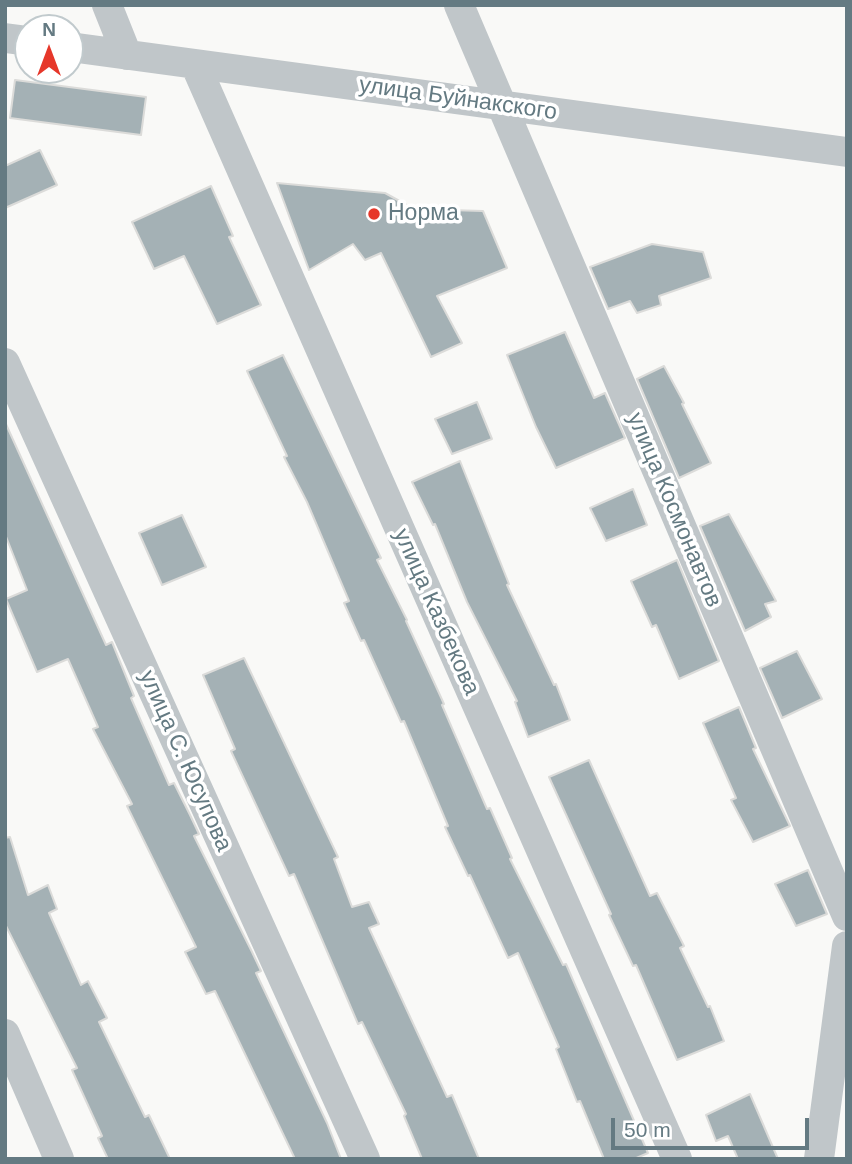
<!DOCTYPE html>
<meta charset="utf-8">
<style>
body{margin:0}
#map{position:relative;width:852px;height:1164px;overflow:hidden;background:#f9f9f7;font-family:Arial,sans-serif}
canvas{display:block}
.frame{position:absolute;inset:0;border:7px solid #647a82;pointer-events:none}
.north{position:absolute;left:14px;top:14px;width:70px;height:70px;box-sizing:border-box;background:#fff;border:2px solid #c1cacd;border-radius:50%;rotate:0deg;font-size:19px;font-weight:700;line-height:28px;text-align:center;color:#647a82}
.north::after{content:'';display:block;margin:auto;width:24px;height:32px;background:#e6372a;clip-path:polygon(50% 0,100% 100%,50% 72%,0 100%)}
.scale{position:absolute;left:611px;top:1118px;width:198px;height:32px;box-sizing:border-box;border:4px solid #647a82;border-top:0;padding-left:9px;font-size:21px;line-height:24px;white-space:nowrap;color:#647a82;-webkit-text-stroke:5px #fff;paint-order:stroke}
</style>
<div id="map">
<canvas width="852" height="1164"></canvas>
<div class="frame"></div>
<div class="north">N</div>
<div class="scale">50 m</div>
</div>
<script>
const g = document.querySelector('canvas').getContext('2d');
g.lineJoin = 'round';
function fill(path, color) {
  g.fillStyle = color;
  g.fill(path, 'evenodd');
}
function trace(path, color, width, dash) {
  g.strokeStyle = color;
  g.lineWidth = width;
  g.lineCap = dash ? 'butt' : 'round';
  g.setLineDash(dash || []);
  g.stroke(path);
}
function label(font, color, halo, rows, align = 'center') {
  g.font = font + ' Arial,sans-serif';
  g.lineWidth = 7;
  g.setLineDash([]);
  g.textBaseline = 'middle';
  g.strokeStyle = halo;
  g.fillStyle = color;
  for (const [text, x, y, turn = 0] of rows) {
    g.save();
    g.translate(x, y);
    g.rotate((+turn || 0) * Math.PI / 180);
    g.textAlign = isNaN(turn) ? turn : align;
    if (halo) g.strokeText(text, 0, 0);
    g.fillText(text, 0, 0);
    g.restore();
  }
}
const building = new Path2D(`
 M 15,80 L 146,97 L 141,135 L 10,118 Z
 M 40,150 L 57,185 L 5,208 L 5,166 Z
 M 277,183 L 385,193 L 414,209 L 483,211 L 507,268 L 437,296 L 462,343 L 431,357 L 381,253 L 365,260 L 353,244 L 309,270 Z
 M 211,186 L 233,236 L 229,237 L 261,305 L 217,324 L 184,256 L 154,269 L 132,222 Z
 M 652,244 L 703,252 L 711,278 L 659,296 L 661,305 L 637,313 L 630,301 L 608,309 L 590,267 Z
 M 565,332 L 594,398 L 605,393 L 625,438 L 556,468 L 536,427 L 507,355 Z
 M 283,355 L 381,558 L 377,560 L 407,620 L 406,621 L 444,704 L 442,705 L 487,809 L 490,808 L 512,858 L 510,859 L 563,965 L 566,964 L 648,1153 L 634,1159 L 604,1159 L 580,1101 L 577,1102 L 556,1049 L 559,1047 L 518,953 L 508,958 L 470,875 L 468,876 L 445,827 L 448,826 L 404,721 L 401,722 L 364,640 L 361,641 L 344,603 L 349,601 L 307,502 L 284,457 L 287,456 L 247,371 Z
 M 664,366 L 684,403 L 682,404 L 711,463 L 679,478 L 637,379 Z
 M 477,402 L 492,439 L 452,454 L 435,419 Z
 M 5,422 L 106,645 L 112,642 L 134,696 L 131,698 L 169,785 L 174,783 L 190,815 L 199,834 L 194,836 L 252,952 L 261,971 L 256,973 L 327,1123 L 341,1159 L 295,1159 L 215,991 L 206,994 L 185,952 L 196,947 L 127,806 L 132,804 L 93,729 L 98,727 L 68,659 L 37,672 L 6,599 L 27,590 L 5,534 Z
 M 460,461 L 509,584 L 507,585 L 554,685 L 556,684 L 570,720 L 528,737 L 515,702 L 517,701 L 467,602 L 435,524 L 433,525 L 412,482 Z
 M 633,489 L 647,525 L 606,541 L 590,508 Z
 M 729,514 L 776,601 L 765,604 L 771,617 L 745,631 L 700,526 Z
 M 182,515 L 206,567 L 162,585 L 139,533 Z
 M 677,560 L 719,661 L 679,679 L 656,625 L 652,627 L 631,581 Z
 M 797,651 L 822,699 L 782,718 L 760,668 Z
 M 244,658 L 338,857 L 334,859 L 352,907 L 369,902 L 379,924 L 369,928 L 447,1097 L 452,1095 L 479,1159 L 422,1159 L 404,1116 L 406,1114 L 362,1022 L 358,1024 L 294,874 L 289,876 L 231,751 L 235,749 L 203,675 Z
 M 739,707 L 756,748 L 753,749 L 790,826 L 753,842 L 731,800 L 736,798 L 703,723 Z
 M 589,760 L 650,896 L 657,893 L 684,946 L 680,948 L 708,1007 L 710,1006 L 724,1041 L 677,1060 L 636,965 L 633,966 L 609,915 L 611,914 L 549,777 Z
 M 10,837 L 28,895 L 48,885 L 57,909 L 49,913 L 81,985 L 88,981 L 107,1018 L 99,1022 L 145,1117 L 149,1115 L 170,1159 L 108,1159 L 98,1138 L 102,1136 L 72,1070 L 77,1068 L 5,924 L 5,838 Z
 M 808,870 L 827,914 L 796,926 L 775,884 Z
 M 750,1094 L 778,1159 L 738,1159 L 728,1136 L 716,1141 L 706,1115 Z`);
const street = new Path2D(`
 M 107,5 L 127,55
 M 459,5 L 847,916
 M 5,38 L 28,41
 M 70,47 L 847,152
 M 195,64 L 677,1159
 M 5,363 L 365,1159
 M 5,1034 L 59,1159
 M 819,1159 L 847,946`);
const markers = [
 [374,214,7,"#e6372a"]
];
const streetNames = [
 ["улица Буйнакского",458,99,8],
 ["улица Космонавтов",674,510,67],
 ["улица Казбекова",436,612,66],
 ["улица С. Юсупова",185,761,66]
];
const poiNames = [
 ["Норма",388,214]
];
fill(building, '#a4b1b5');
trace(building, '#dbdbd9', 2);
trace(street, '#c0c6c9', 30);
for (const [x, y, r, color] of markers) {
  const dot = new Path2D();
  dot.arc(x, y, r, 0, 2 * Math.PI);
  g.fillStyle = color;
  g.fill(dot);
  trace(dot, '#fff', 2.5);
}
label('23px', '#647a82', '#fff', streetNames);
label('23px', '#647a82', '#fff', poiNames, 'left');
</script>
